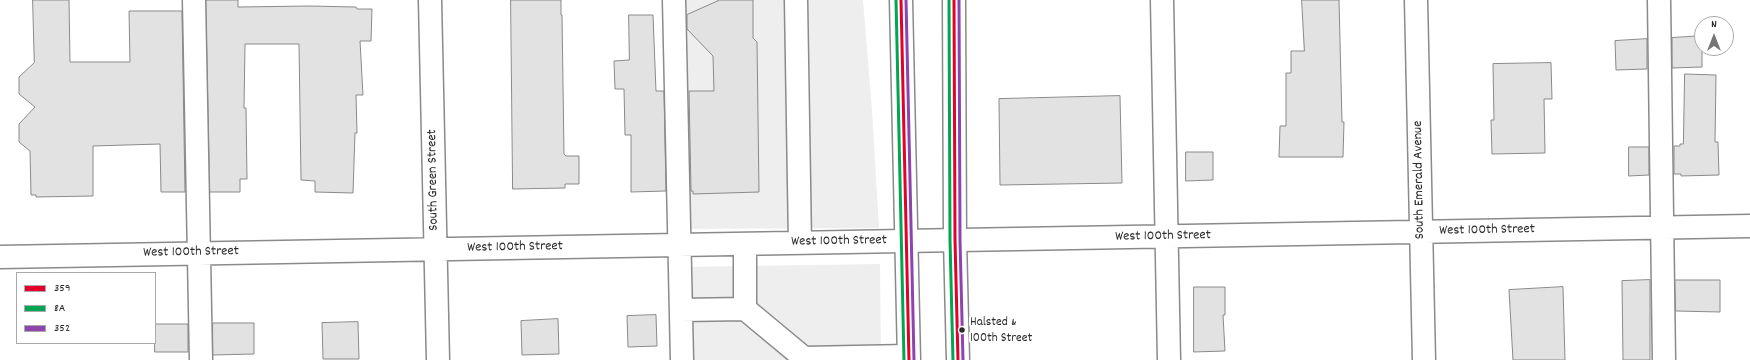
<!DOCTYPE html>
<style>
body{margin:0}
#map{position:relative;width:1750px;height:360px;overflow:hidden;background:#fff;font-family:Dekko,sans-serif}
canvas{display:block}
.legend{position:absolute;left:16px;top:272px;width:140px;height:72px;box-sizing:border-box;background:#fff;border:1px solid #aaa;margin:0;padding:5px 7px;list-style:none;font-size:12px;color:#2b2b2b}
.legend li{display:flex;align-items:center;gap:8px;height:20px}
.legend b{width:20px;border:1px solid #aaa}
.north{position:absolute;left:1694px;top:16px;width:40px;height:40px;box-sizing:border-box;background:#fff;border:1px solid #aaa;border-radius:50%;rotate:0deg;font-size:11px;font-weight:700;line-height:16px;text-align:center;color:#2b2b2b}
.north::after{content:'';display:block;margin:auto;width:14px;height:18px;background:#757575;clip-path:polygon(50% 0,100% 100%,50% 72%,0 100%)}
</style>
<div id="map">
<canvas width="1750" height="360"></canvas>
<ul class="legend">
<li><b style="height:5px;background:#e4002b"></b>359</li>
<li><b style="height:5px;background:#00a651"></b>8A</li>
<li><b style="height:5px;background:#8e44ad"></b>352</li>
</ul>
<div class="north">N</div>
</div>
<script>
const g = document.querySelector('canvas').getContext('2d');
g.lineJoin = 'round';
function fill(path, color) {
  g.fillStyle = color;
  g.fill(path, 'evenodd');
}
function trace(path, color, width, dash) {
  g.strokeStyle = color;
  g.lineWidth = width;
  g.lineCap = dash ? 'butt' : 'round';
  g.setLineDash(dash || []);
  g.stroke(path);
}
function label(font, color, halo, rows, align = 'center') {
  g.font = font + ' Dekko,sans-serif';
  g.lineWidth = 4;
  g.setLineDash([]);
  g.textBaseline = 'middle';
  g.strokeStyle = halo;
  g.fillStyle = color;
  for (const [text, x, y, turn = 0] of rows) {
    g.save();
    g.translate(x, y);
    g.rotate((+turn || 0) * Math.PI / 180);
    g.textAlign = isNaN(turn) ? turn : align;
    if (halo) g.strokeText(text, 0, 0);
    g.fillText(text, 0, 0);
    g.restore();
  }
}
const built = new Path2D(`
 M 674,0 L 863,0 L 872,110 L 879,228 L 679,229 Z
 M 880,264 L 881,360 L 681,360 L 680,267 Z`);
const building = new Path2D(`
 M 33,0 L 69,0 L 70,62 L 130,62 L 129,11 L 182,11 L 185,192 L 161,192 L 160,144 L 93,146 L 93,196 L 36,197 L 36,195 L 31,195 L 30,151 L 19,142 L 19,124 L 35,107 L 19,94 L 19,77 L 34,63 Z
 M 206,0 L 238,0 L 238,7 L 309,6 L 356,7 L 357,9 L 372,9 L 371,41 L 360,41 L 363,95 L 356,95 L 357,133 L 355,133 L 353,193 L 315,192 L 315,181 L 301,180 L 299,44 L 245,44 L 244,108 L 246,108 L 247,179 L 240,179 L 240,192 L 210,192 Z
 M 511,0 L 561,0 L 561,15 L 562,15 L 564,154 L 566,156 L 579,156 L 579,184 L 565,184 L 565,188 L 513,189 Z
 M 720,0 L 753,0 L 753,38 L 757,42 L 759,192 L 693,194 L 693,191 L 691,191 L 689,91 L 714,91 L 713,56 L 687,29 L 687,15 Z
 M 1302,0 L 1339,0 L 1342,122 L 1344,122 L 1343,157 L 1279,157 L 1280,126 L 1286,126 L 1286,73 L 1291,73 L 1291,51 L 1304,51 Z
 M 629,15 L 653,15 L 656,91 L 664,91 L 666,191 L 631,192 L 631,135 L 625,135 L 624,89 L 615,89 L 614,61 L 629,60 Z
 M 1702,36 L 1702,67 L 1672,68 L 1672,38 Z
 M 1647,39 L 1647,69 L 1616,70 L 1615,41 Z
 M 1551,63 L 1552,99 L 1544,99 L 1545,153 L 1492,154 L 1491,120 L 1494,120 L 1493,64 Z
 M 1685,74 L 1716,75 L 1715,142 L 1718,142 L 1719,175 L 1681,176 L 1681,174 L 1674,174 L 1674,146 L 1680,146 L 1680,144 L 1683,144 Z
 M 1120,96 L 1122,183 L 1000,185 L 999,99 Z
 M 1629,147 L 1649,147 L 1649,175 L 1629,176 Z
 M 1186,152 L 1213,152 L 1213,180 L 1186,181 Z
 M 1650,280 L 1650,360 L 1623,360 L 1622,281 Z
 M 1675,280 L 1720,280 L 1720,312 L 1676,311 Z
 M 1194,287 L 1225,287 L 1225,315 L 1223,315 L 1225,351 L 1194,352 Z
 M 1563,287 L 1565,360 L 1513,360 L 1509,290 Z
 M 656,315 L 657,346 L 628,347 L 627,316 Z
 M 558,319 L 559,354 L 522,355 L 521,321 Z
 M 358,322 L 359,359 L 323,359 L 322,323 Z
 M 213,323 L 254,323 L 254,354 L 213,355 Z
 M 155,324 L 188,324 L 188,352 L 155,352 Z`);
const minor = new Path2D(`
 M 194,0 L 201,360
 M 430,0 L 438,360
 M 674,0 L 682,360
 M 796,0 L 800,243
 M 1162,0 L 1169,360
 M 1416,0 L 1424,360
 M 1659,0 L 1664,360
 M 745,244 L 745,309 L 804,358 L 908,356
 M 0,257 L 1750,226
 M 681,310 L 745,309`);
const major = new Path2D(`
 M 901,0 L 909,360
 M 954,0 L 955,240 L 958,360`);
const bus1 = new Path2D(`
 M 901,0 L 909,360
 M 954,0 L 955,240 L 958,360`);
const bus2 = new Path2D(`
 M 896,0 L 904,360
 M 949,0 L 950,240 L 953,360`);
const bus3 = new Path2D(`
 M 906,0 L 914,360
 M 959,0 L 960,240 L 963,360`);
const markers = [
 [962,330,3.5,"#2b2b2b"]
];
const busNames = [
 ["Halsted &",970,323],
 ["100th Street",970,339]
];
const streetNames = [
 ["South Green Street",434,180,-91],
 ["South Emerald Avenue",1420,180,-91],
 ["West 100th Street",1487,231,-1],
 ["West 100th Street",1163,237,-1],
 ["West 100th Street",839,242,-1],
 ["West 100th Street",515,248,-1],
 ["West 100th Street",191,253,-1]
];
fill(built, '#eee');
fill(building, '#e2e2e2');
trace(building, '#8a8a8a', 1);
trace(minor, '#8a8a8a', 25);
trace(major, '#8a8a8a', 25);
trace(minor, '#fff', 22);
trace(major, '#fff', 22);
trace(bus1, '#e4002b', 3);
trace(bus2, '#00a651', 3);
trace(bus3, '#8e44ad', 3);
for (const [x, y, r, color] of markers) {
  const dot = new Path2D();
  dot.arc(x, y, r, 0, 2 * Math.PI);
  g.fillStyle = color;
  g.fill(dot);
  trace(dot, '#fff', 1.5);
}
label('13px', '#2b2b2b', '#fff', busNames, 'left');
label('14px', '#2b2b2b', '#fff', streetNames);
</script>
